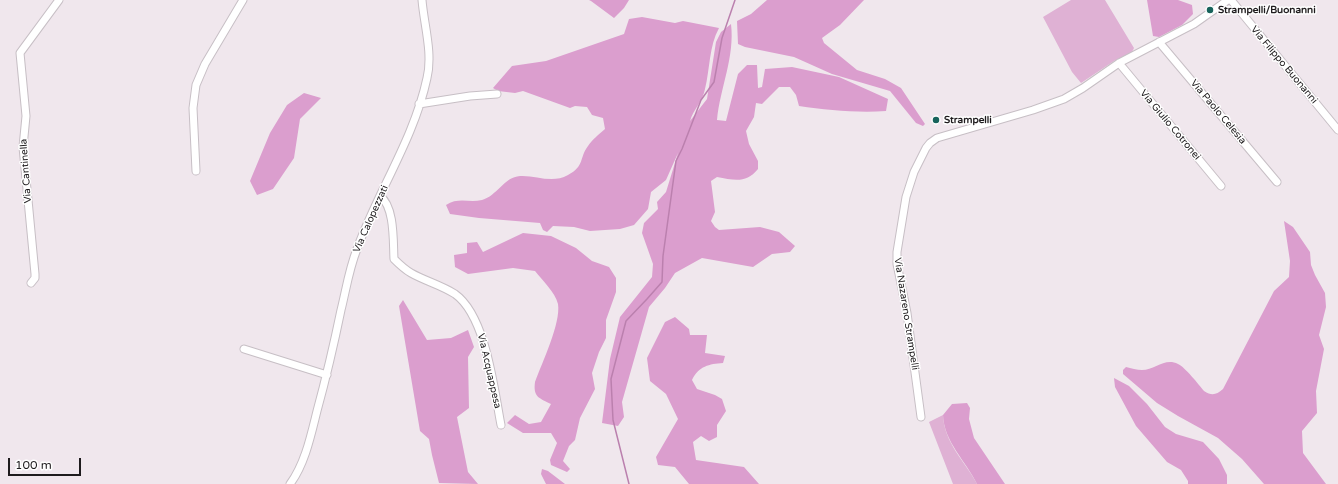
<!DOCTYPE html>
<style>
body{margin:0}
#map{position:relative;width:1338px;height:484px;overflow:hidden;background:#f0e7ed;font-family:"Varela Round",sans-serif}
canvas{display:block}
.scale{position:absolute;left:8px;top:458px;width:73px;height:18px;box-sizing:border-box;border:2px solid #1e1b1d;border-top:0;padding-left:5px;font-size:12px;line-height:14px;white-space:nowrap;color:#1e1b1d;-webkit-text-stroke:3px #fff;paint-order:stroke}
</style>
<div id="map">
<canvas width="1338" height="484"></canvas>
<div class="scale">100 m</div>
</div>
<script>
const g = document.querySelector('canvas').getContext('2d');
g.lineJoin = 'round';
function fill(path, color) {
  g.fillStyle = color;
  g.fill(path, 'evenodd');
}
function trace(path, color, width, dash) {
  g.strokeStyle = color;
  g.lineWidth = width;
  g.lineCap = dash ? 'butt' : 'round';
  g.setLineDash(dash || []);
  g.stroke(path);
}
function label(font, color, halo, rows, align = 'center') {
  g.font = font + ' "Varela Round",sans-serif';
  g.lineWidth = 3;
  g.setLineDash([]);
  g.textBaseline = 'middle';
  g.strokeStyle = halo;
  g.fillStyle = color;
  for (const [text, x, y, turn = 0] of rows) {
    g.save();
    g.translate(x, y);
    g.rotate((+turn || 0) * Math.PI / 180);
    g.textAlign = isNaN(turn) ? turn : align;
    if (halo) g.strokeText(text, 0, 0);
    g.fillText(text, 0, 0);
    g.restore();
  }
}
const green = new Path2D(`
 M 1071,0 L 1105,0 L 1134,48 L 1132,52 L 1114,61 L 1081,83 L 1072,72 L 1043,17 Z
 M 943,415 C 944,443 965,461 977,484 L 953,484 L 929,422 Z`);
const forest = new Path2D(`
 M 589,0 L 629,0 L 624,8 L 614,18 L 591,1 Z
 M 767,0 L 864,0 L 840,25 L 822,38 L 824,43 L 857,70 L 885,79 L 901,88 L 925,124 L 923,126 L 916,123 L 890,91 L 832,74 L 794,57 L 745,47 L 738,44 L 737,21 L 751,14 Z
 M 1147,0 L 1178,0 L 1192,5 L 1193,14 L 1182,25 L 1159,37 L 1153,36 Z
 M 642,17 L 675,23 L 683,21 L 719,28 C 709,46 710,69 705,89 C 703,101 693,110 690,121 L 707,99 L 716,42 L 721,32 L 731,24 C 735,57 720,88 717,120 L 726,121 L 738,74 L 747,65 L 757,65 L 758,88 L 762,87 L 765,69 L 792,67 L 839,77 L 888,99 L 886,111 C 857,113 827,110 799,106 L 796,95 L 790,87 L 779,87 L 762,104 L 756,103 L 754,117 L 746,131 L 749,144 L 758,161 L 758,169 C 746,184 734,180 717,177 L 711,181 L 715,212 L 711,221 L 715,227 L 719,230 L 760,227 L 779,232 L 795,246 L 790,252 L 772,254 L 753,267 L 702,258 L 675,273 L 665,288 L 649,307 L 622,402 L 624,417 L 618,426 L 602,423 L 610,359 L 620,317 L 652,277 L 653,264 L 642,233 L 644,223 L 658,209 L 657,202 L 666,192 L 678,153 L 666,180 L 651,192 L 648,209 L 634,225 L 620,229 L 590,231 L 574,227 L 553,226 L 547,232 L 543,230 L 540,223 L 479,218 L 450,214 L 446,205 C 458,197 469,203 482,200 C 497,196 504,177 520,176 C 536,175 552,184 568,175 C 585,166 579,158 588,146 C 592,140 599,134 605,129 L 603,118 L 592,115 L 587,107 L 575,106 L 570,108 L 523,91 L 515,93 L 498,91 L 493,88 L 512,66 L 546,61 L 624,34 L 629,19 Z
 M 304,93 L 321,98 L 300,119 L 294,158 L 273,189 L 257,195 L 250,181 L 270,133 L 287,105 Z
 M 1284,221 L 1293,227 L 1310,252 L 1311,265 L 1315,275 L 1325,293 L 1326,307 L 1319,335 L 1324,349 L 1316,391 L 1317,413 L 1302,431 L 1303,453 L 1326,484 L 1264,484 L 1242,459 L 1218,438 L 1178,416 L 1157,403 L 1123,374 L 1123,370 L 1126,367 C 1131,368 1137,370 1142,370 C 1155,370 1165,357 1178,364 C 1185,367 1199,385 1204,391 C 1212,396 1216,395 1223,389 L 1274,291 L 1289,277 L 1290,261 Z
 M 523,233 L 551,236 L 576,248 L 592,261 L 609,267 L 616,278 L 616,292 L 606,320 L 606,338 L 599,352 L 592,373 L 595,389 L 580,418 L 575,440 L 569,446 L 563,461 L 570,469 L 567,472 L 551,465 L 550,460 L 557,443 L 551,433 L 523,433 L 507,423 L 515,415 L 529,424 L 541,422 L 551,404 C 539,398 533,397 535,382 C 542,363 561,323 558,304 C 555,292 542,280 535,271 L 513,268 L 468,274 L 455,267 L 454,255 L 467,253 L 467,243 L 477,242 L 483,252 Z
 M 403,300 L 427,340 L 451,338 L 468,330 L 474,347 L 468,357 L 469,408 L 457,417 L 468,472 L 478,484 L 439,483 L 432,455 L 429,439 L 420,431 L 399,306 Z
 M 675,317 L 689,329 L 690,335 L 707,335 L 705,353 L 725,356 L 723,363 C 709,364 699,366 692,380 L 697,389 L 715,395 L 722,399 L 726,411 L 717,425 L 717,437 L 709,441 L 701,436 L 693,442 L 696,460 L 744,467 L 759,484 L 689,484 L 675,467 L 658,465 L 656,457 L 678,419 L 666,394 L 650,381 L 647,358 L 665,322 Z
 M 1114,378 L 1129,386 L 1147,404 L 1165,427 L 1176,434 L 1203,442 L 1219,459 L 1227,475 L 1227,484 L 1188,484 L 1188,481 L 1181,470 L 1167,462 L 1136,426 L 1115,387 Z
 M 967,403 L 970,408 L 969,419 L 974,438 L 1005,484 L 977,484 C 966,461 944,442 943,415 L 952,404 Z
 M 542,469 L 548,471 L 565,484 L 546,484 L 541,474 Z`);
const stream = new Path2D(`
 M 629,484 L 613,420 L 611,379 L 626,321 L 647,299 L 662,282 L 663,256 L 676,161 L 682,149 L 701,100 L 714,82 L 722,38 L 735,0`);
const minor = new Path2D(`
 M 1231,0 L 1338,130
 M 1159,42 L 1277,182
 M 1119,63 L 1221,186
 M 419,104 L 470,96 L 497,94
 M 196,171 L 193,108 L 196,85 L 205,64 L 243,0
 M 380,196 C 395,207 393,242 394,259 C 399,264 404,269 411,273 C 425,281 441,285 455,294 C 486,316 494,389 501,425
 M 31,283 L 35,278 L 35,274 L 23,147 L 26,116 L 20,53 L 59,0
 M 244,349 L 327,375
 M 921,417 L 907,313 L 897,264 L 897,252 L 906,197 L 914,172 L 926,148 L 930,143 L 937,138 L 1033,110 L 1064,99 L 1083,88 L 1119,63 L 1194,24 L 1228,0
 M 290,484 C 305,464 311,435 317,411 C 326,378 334,344 341,310 C 346,290 349,269 357,249 C 378,191 414,139 427,78 C 433,53 424,25 422,0`);
const markers = [
 [1210,10,4,"#17635b"],
 [936,120,4,"#17635b"]
];
const poiNames = [
 ["Strampelli/Buonanni",1218,10],
 ["Strampelli",944,120]
];
const streetNames = [
 ["Via Filippo Buonanni",1284,65,50],
 ["Via Paolo Celesia",1218,112,50],
 ["Via Giulio Cotronei",1170,125,50],
 ["Via Cantinella",26,171,-94],
 ["Via Calopezzati",371,219,-66],
 ["Via Nazareno Strampelli",906,314,81],
 ["Via Acquappesa",489,371,77]
];
fill(green, '#dfb1d4');
fill(forest, '#db9ece');
trace(stream, '#bb80ae', 1.5);
trace(minor, '#c7bfc5', 9);
trace(minor, '#fff', 7);
for (const [x, y, r, color] of markers) {
  const dot = new Path2D();
  dot.arc(x, y, r, 0, 2 * Math.PI);
  g.fillStyle = color;
  g.fill(dot);
  trace(dot, '#fff', 1.5);
}
label('bold 10px', '#1e1b1d', '#fff', poiNames, 'left');
label('10px', '#1e1b1d', '#fff', streetNames);
</script>
